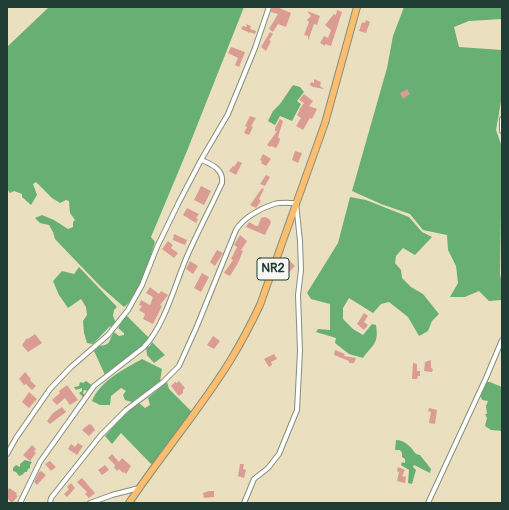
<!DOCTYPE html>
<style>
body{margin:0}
#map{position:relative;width:509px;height:510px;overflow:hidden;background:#eae0bf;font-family:Pangolin,sans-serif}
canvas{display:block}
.frame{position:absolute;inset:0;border:8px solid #1f3d34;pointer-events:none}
</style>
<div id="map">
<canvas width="509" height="510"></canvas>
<div class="frame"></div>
</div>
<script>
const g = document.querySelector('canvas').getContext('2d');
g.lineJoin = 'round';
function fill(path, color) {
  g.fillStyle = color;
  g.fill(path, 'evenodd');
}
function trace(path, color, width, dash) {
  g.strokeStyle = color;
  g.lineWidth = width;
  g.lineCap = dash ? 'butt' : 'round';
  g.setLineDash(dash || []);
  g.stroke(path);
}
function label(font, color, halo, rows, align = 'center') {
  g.font = font + ' Pangolin,sans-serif';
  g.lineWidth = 3.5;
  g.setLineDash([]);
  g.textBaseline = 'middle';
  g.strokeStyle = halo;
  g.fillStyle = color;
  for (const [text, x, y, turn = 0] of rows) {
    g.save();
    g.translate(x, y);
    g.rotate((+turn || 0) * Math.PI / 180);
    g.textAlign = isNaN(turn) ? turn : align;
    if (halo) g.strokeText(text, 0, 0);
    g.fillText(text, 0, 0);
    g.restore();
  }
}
const forest = new Path2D(`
 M 49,7 L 244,7 L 187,151 L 151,237 L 155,242 C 148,263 143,293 124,307 L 101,287 L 55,239 L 53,232 L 49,225 L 40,223 L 35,218 L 42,215 L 54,220 L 68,229 L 73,227 L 73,222 L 75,220 L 70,213 L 69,201 L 66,200 L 60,203 L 52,198 L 36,182 L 33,184 L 37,195 L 31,205 L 22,197 L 22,194 L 14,191 L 10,193 L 7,189 L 7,47 Z
 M 404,7 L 502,7 L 502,19 L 469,21 L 454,27 L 459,47 L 502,50 L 502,96 L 496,130 L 502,147 L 500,274 L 502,285 L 502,300 L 489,301 L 479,291 L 465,297 L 450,297 L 458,283 L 456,266 L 448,250 L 447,235 L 423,230 L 410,214 L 381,204 L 352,191 L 387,68 L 393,36 Z
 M 293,85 L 300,87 L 304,92 L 297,101 L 301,104 L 292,121 L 280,116 L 275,125 L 268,121 L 273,111 L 280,104 Z
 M 350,197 L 366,200 L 409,217 L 422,232 L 432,237 L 415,255 L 403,248 L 396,256 L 395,263 L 401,270 L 402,278 L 411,287 L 423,294 L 439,314 L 432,321 L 428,331 L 419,336 L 408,317 L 389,302 L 381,304 L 373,313 L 349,298 L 343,308 L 343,319 L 353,329 L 363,335 L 372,324 L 376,325 C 379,344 373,344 363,358 L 349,354 L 335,343 L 336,338 L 316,332 L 318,329 L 330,330 L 330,304 L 311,299 L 307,293 L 338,243 Z
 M 79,267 L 117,307 L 114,310 L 113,316 L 116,323 L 114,325 L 109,327 L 93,344 L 87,343 L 84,333 L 83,321 L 87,315 L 86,307 L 81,299 L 68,308 L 59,295 L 53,281 L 62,271 L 74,274 Z
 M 126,315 L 149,338 L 142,348 L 105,375 L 94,351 L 99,346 C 112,345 108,341 114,332 L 119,336 L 124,335 L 124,333 L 118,328 Z
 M 152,342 L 165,355 L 154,363 L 147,355 L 146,347 L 150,346 Z
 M 142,359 L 162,369 L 160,381 L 132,402 L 125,400 L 123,395 L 126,391 L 121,388 L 111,396 L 110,405 L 100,405 L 92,401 C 100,381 124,369 142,359 Z
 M 86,381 L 93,386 L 89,391 L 84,390 L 83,393 L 85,396 L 84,398 L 79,393 L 82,391 L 82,388 L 76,390 L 74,387 L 79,386 L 80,382 L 83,383 Z
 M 167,382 L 169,389 L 192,412 L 156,462 L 151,464 L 121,433 L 112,444 L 105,436 L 123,416 L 139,403 L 145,408 L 150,405 L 148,398 Z
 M 485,382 L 490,382 L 502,387 L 502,431 L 491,430 L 485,426 L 487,418 L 485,414 L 487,414 L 486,406 L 488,401 L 482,400 L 480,394 Z
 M 396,440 C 405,440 411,447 416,454 L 420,455 L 431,469 L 430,473 L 414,465 L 413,467 L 416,470 L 412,484 L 408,483 L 409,470 L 401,465 L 402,462 L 405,463 L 405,459 L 402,457 L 402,453 L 400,450 L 395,450 Z
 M 25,460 L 32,462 L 30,465 L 30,468 L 28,469 L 27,472 L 25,472 L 22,475 L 19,476 L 16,472 L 13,471 L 13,468 L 16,465 L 20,467 L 20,464 Z`);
const building = new Path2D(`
 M 272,7 L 277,7 L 291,13 L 286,27 L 278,24 L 273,32 L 269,29 L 278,14 L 271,12 Z
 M 337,10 L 342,12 L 333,40 L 331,46 L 325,44 L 325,46 L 320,43 L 324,36 L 328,38 L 331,30 L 325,25 L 334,14 L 336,15 Z
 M 307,11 L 320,16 L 317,25 L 314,24 L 308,41 L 308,36 L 304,35 L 309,22 L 307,20 L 311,16 Z
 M 366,20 L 370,22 L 366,33 L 359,31 L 362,22 L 365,23 Z
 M 246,24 L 251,26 L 250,29 L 256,31 L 255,34 L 249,32 L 248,34 L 248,32 L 241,29 L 243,26 L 247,27 Z
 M 270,32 L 273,34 L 269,40 L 271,41 L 266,51 L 261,47 Z
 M 231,47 L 245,52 L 239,67 L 235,65 L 238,58 L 228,53 Z
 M 314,79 L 321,82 L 320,86 L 324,89 L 313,87 L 310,85 L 311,82 L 314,83 Z
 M 407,89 L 410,94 L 403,99 L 400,93 Z
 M 304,94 L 313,101 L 309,106 L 317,109 L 312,119 L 310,118 L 303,130 L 296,126 L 301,118 L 297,115 L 300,110 L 299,110 L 304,103 L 299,100 Z
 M 250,116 L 256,118 L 251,126 L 253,127 L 249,135 L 244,133 L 247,127 L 245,126 Z
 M 280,119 L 283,121 L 278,137 L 280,139 L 279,143 L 276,148 L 271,146 L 270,147 L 267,145 L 277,131 L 275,131 L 275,128 Z
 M 295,151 L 302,153 L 298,163 L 292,160 Z
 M 263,154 L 271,159 L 266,166 L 261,163 L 262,161 L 260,160 Z
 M 238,161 L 242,163 L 236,175 L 229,171 L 233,166 L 234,167 Z
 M 266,175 L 270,177 L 265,186 L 260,184 Z
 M 201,186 L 211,191 L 204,205 L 194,200 Z
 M 262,188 L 264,189 L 259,199 L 261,201 L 256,208 L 250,205 Z
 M 187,208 L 199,214 L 196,218 L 198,219 L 196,223 L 183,215 Z
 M 265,217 L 269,219 L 271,222 L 265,235 L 246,227 L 249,222 L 256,226 L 258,226 L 261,218 Z
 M 174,234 L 187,240 L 185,245 L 173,240 Z
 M 240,235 L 247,241 L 241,250 L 243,251 L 238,263 L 230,276 L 224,273 L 233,260 L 231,259 L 237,247 L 234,245 Z
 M 168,241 L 173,245 L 171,248 L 178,253 L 174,258 L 162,249 Z
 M 217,250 L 223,253 L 215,266 L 210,262 Z
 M 289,260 L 295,266 L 289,272 L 283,266 Z
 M 190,261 L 198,266 L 193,274 L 186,269 Z
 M 202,273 L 209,277 L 201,292 L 194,288 Z
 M 150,287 L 159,294 L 161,291 L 168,295 L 160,305 L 162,306 L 153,324 L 143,319 L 145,314 L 139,310 L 142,306 L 139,305 L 141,300 L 150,305 L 153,297 L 146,293 Z
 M 364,313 L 368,316 L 364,322 L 368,325 L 364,330 L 357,324 Z
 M 35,334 L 42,343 L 28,352 L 22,345 L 27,338 L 28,339 Z
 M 213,336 L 220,341 L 214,349 L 207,345 Z
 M 335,350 L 345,354 L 344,356 L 356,358 L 354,363 L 349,363 L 349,361 L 334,355 Z
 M 274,354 L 277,359 L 271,362 L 272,365 L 269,367 L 264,359 Z
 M 431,360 L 431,368 L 433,369 L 432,372 L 424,371 L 425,362 Z
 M 413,363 L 417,364 L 417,371 L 420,371 L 420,376 L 418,376 L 417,379 L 412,379 Z
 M 25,372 L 31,379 L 30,380 L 36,386 L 32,390 L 26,384 L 24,385 L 19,379 Z
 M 179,381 L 185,388 L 183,390 L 183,393 L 179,396 L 171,386 L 175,382 L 177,383 Z
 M 67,385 L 78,400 L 70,405 L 65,398 L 57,405 L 52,400 L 60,393 L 59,391 Z
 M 29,392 L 37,399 L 29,408 L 22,402 Z
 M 62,407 L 66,412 L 50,424 L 47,421 L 53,413 Z
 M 429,408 L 437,410 L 435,424 L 429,423 L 431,412 L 428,411 Z
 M 89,424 L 90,425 L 91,424 L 95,430 L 89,436 L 82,430 Z
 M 78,443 L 83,446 L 77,455 L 68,449 L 71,444 L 75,447 Z
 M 32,445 L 36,449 L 34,451 L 36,453 L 30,461 L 23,455 Z
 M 112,454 L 119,462 L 122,458 L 131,466 L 126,474 L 124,472 L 123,473 L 119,469 L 117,471 L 114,467 L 115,465 L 108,458 Z
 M 50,461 L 56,467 L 51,471 L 45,464 Z
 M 240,464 L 244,464 L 243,469 L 246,470 L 244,478 L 238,476 Z
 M 105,465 L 109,470 L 102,475 L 98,470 Z
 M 398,467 L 405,470 L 402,476 L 406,477 L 405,483 L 397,481 L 399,472 L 397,471 Z
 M 41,471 L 46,475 L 37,485 L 34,482 L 39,472 Z
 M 82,478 L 95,493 L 89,498 L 85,494 L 87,492 L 77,482 Z
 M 71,483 L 75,488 L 67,497 L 64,494 L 69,489 L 67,487 Z
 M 9,488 L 17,493 L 16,495 L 18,496 L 12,503 L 7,498 L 7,492 Z
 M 209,491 L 214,491 L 214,497 L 204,498 L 203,493 Z`);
const path = new Path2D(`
 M 7,500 L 11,503`);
const minor = new Path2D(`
 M 502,119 L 502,131
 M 7,454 L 16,438 L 50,389 L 71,367 L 108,335 L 128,310 L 142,285 L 157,247 L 179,202 L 201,160 L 228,114 L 255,48 L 269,7
 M 20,503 L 40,462 L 94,386 L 144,347 C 164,326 174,288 185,261 C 196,235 210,209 222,183 C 224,170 212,164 201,160
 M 50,503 L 51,498 L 101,435 L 126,410 L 163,382 L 179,366 L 197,326 L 236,230 C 243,218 261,208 274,204 C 281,202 289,203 296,203 L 300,241 L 301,270 L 298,295 L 300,351 L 297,410 L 279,454 L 268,468 L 254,479 L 244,503
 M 90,503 L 112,495 L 139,488
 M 428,503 L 486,378 L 502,340`);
const trunk = new Path2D(`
 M 129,503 C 161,455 199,411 230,361 C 241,343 251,324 260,305 L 325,123 L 357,7`);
const shields = [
 [273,269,32]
];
const shieldNames = [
 ["NR2",273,269]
];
fill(forest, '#68af74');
fill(building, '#db9c93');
trace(minor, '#848e7a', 6);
trace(trunk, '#848e7a', 8);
trace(path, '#848e7a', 1, [1, 3]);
trace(minor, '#fff', 4);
trace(trunk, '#fcbd6f', 6);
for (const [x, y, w] of shields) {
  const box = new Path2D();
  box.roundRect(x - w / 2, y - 11, w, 22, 3);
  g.fillStyle = '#f6f6f2';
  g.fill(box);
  trace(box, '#1f3d34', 1);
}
label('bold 13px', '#1f3d34', null, shieldNames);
</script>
